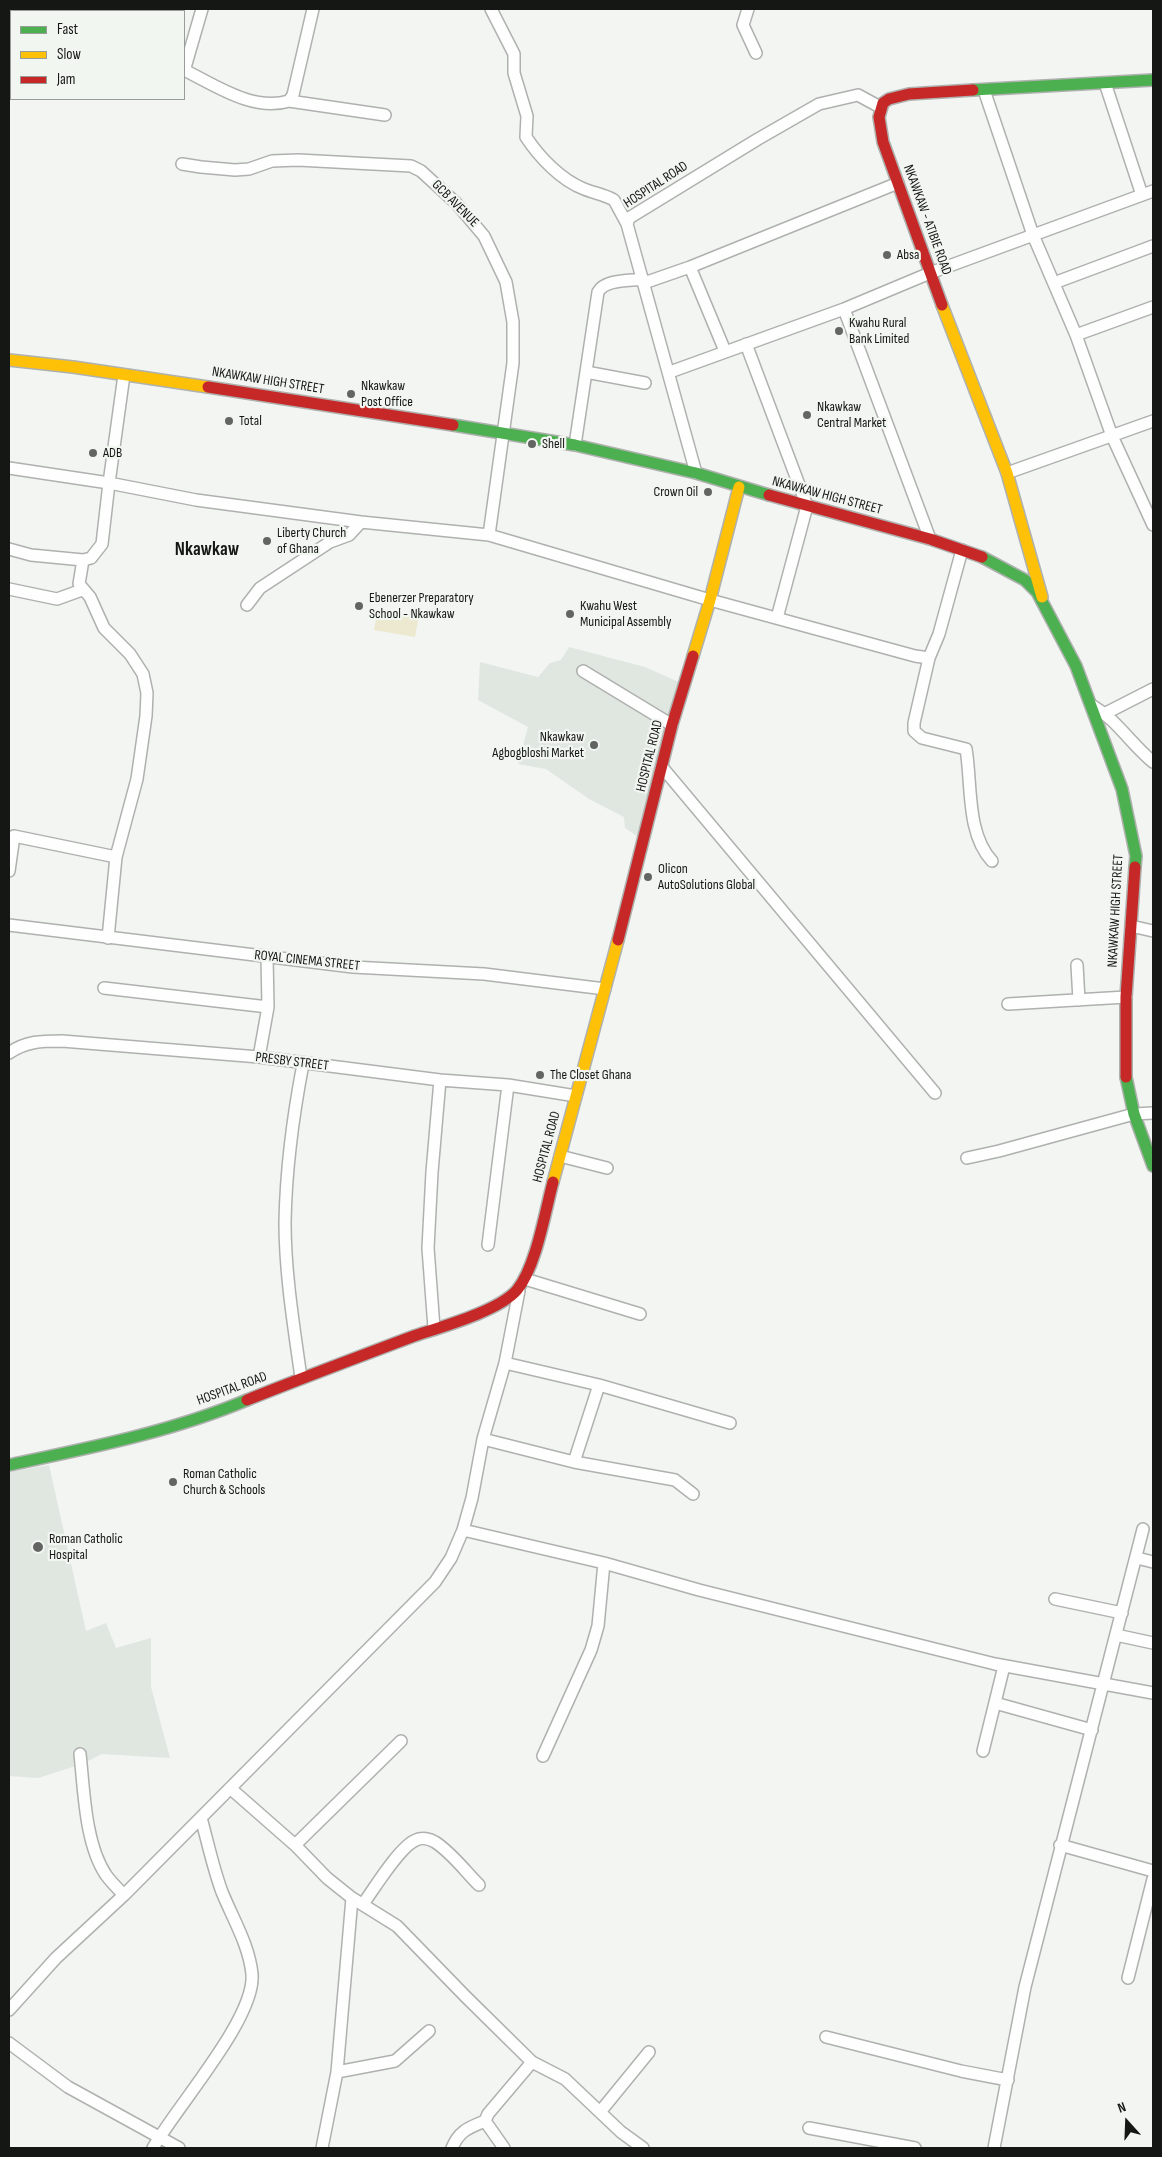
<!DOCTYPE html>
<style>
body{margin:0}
#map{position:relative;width:1162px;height:2157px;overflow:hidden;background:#f2f5f2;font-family:"Sofia Sans Condensed",sans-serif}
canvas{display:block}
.frame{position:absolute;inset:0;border:10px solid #151715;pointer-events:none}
.legend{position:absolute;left:10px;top:10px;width:175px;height:90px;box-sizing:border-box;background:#f1f6f1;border:1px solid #999d99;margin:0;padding:6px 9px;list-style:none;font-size:15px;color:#151715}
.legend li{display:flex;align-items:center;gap:10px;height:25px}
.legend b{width:25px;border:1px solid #999d99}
.north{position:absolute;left:1102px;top:2097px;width:50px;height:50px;-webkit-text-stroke:4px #f1f6f1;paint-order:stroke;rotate:340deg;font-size:14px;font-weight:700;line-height:20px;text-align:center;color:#151715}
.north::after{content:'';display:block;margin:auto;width:18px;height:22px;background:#151715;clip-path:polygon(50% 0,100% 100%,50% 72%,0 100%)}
</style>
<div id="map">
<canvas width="1162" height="2157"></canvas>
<div class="frame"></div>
<ul class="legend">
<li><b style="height:6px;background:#4caf50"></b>Fast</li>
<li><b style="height:6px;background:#ffc107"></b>Slow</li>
<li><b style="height:6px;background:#c62828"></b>Jam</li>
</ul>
<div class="north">N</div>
</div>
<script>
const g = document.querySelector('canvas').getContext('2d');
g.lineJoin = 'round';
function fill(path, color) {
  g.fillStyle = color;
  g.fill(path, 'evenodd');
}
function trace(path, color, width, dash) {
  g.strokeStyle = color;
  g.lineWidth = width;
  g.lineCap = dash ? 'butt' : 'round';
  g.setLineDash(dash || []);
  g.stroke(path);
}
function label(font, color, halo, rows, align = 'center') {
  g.font = font + ' "Sofia Sans Condensed",sans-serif';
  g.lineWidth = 4.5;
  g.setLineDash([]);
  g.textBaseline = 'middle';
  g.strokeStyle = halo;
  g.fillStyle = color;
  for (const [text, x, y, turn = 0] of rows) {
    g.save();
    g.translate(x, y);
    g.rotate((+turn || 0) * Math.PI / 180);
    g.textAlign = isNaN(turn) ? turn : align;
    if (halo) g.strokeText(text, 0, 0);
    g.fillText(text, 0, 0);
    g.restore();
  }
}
const built = new Path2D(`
 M 569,647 L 645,667 L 681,683 L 640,838 L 625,828 L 624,817 L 589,799 L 546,769 L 518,764 L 528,727 L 478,700 L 480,662 L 538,677 L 550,663 L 561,660 Z
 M 49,1465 L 86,1631 L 106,1623 L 116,1648 L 151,1638 L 151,1687 L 170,1758 L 102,1754 L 82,1764 L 38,1778 L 9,1776 L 9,1472 Z`);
const green = new Path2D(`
 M 378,609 L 419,615 L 415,637 L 374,630 Z`);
const street = new Path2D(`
 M 491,9 L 514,54 L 514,73 L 527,116 L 526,137 C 539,157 561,180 584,189 C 594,193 605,195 614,200 L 627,224 L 696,473
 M 748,9 L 743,25 L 756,53
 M 9,48 L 11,49
 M 184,70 C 215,85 253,112 289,101 L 385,115
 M 184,71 L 202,9
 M 1105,83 L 1142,195
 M 984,90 L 1033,235 L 1076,335 L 1112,436 L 1153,525
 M 289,101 L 293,95 L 313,9
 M 182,164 L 201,167 L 235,170 L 249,169 L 272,161 L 298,160 L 411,166 L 421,171 L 456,203 L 484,236 L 506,282 L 513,322 L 513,363 L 489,535
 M 627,224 L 629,218 L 758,139 L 819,104 L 858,95 L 880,107
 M 690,267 L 725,351
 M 644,283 L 690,267 L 898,183
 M 1054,283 L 1153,246
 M 844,309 L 930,539
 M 1076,335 L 1153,307
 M 746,344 L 807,506 L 777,618
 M 586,372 L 645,383
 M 670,372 L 844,309 L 930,273 L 1153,191
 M 124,375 L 109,483 L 196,500 L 361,522 L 489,535 L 710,600 L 915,656 L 929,658 L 939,634 L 962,550
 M 575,445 L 598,292 C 605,279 630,281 643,279
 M 9,468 L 109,483 L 102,544 L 91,558 L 83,560 L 31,555 L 9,549
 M 1007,473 L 1153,421
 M 83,560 L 79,584 L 90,597 L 104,628 L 130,654 L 143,674 L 147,693 L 146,716 L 137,779 L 116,857 L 108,938
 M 9,589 L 57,599 L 82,590
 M 247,605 L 260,588 L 330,542 L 349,535 L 361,522
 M 929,658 L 914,723 L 914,731 L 922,738 L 966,749 C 972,784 966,833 992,861
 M 583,671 L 672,725
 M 1093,706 C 1117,720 1131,744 1153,762
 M 1106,713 L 1153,689
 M 662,767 L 935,1093
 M 9,871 L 14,836 L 116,857
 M 9,925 L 353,967 L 484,974 L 605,989
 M 1131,926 L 1153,931
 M 1077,965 L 1079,1000
 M 104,988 L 268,1007
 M 1008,1004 L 1126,997
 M 9,1053 C 26,1041 42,1041 62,1041 L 259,1057 L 440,1080 L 508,1085 L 576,1096
 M 259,1057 L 268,1007 L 267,957
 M 560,1156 L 607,1168
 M 967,1158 L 999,1151 L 1134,1114 L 1153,1113
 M 488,1245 L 508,1085
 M 525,1279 L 640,1314
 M 519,1291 L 505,1363 L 483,1439 L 472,1498 L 463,1530 L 604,1563 L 699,1590 L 995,1664 L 1153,1693
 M 434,1328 L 428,1248 L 432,1172 L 440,1080
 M 505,1363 L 599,1385 L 730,1423
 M 301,1378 C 294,1327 285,1274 285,1222 C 286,1169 293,1116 303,1064
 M 483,1439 L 574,1462 L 675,1480 L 693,1494
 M 574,1462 L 599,1385
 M 1137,1558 L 1153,1562
 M 1055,1599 L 1122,1613
 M 1116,1635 L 1153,1643
 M 995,1703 L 1092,1730
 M 983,1751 L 1004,1666
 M 80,1754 C 84,1790 85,1844 106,1875 C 111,1882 118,1889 124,1895
 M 543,1756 L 591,1650 L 598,1626 L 604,1563
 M 230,1788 L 295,1845 L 327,1878 L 352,1898 L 397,1926 L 465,1996 L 532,2062 L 565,2079 L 621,2132 L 643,2148
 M 295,1845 L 401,1741
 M 1060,1845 L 1153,1871
 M 363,1904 C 374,1889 400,1846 416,1840 C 422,1837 430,1839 435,1842 C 452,1853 465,1871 479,1885
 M 1128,1978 L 1153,1879
 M 9,2010 L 56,1958 L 124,1895 L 435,1582 L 451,1558 L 463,1530
 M 826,2037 L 961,2071 L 1008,2080
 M 9,2043 L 68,2087 L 179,2148
 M 337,2072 L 395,2061 L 429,2031
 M 600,2112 L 649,2052
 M 485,2121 L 504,2148
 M 809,2128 L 915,2148
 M 153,2148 C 176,2107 256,2018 252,1974 C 249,1945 233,1919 222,1892 C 213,1868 208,1843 201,1818
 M 322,2148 L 337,2072 L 352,1898
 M 452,2148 C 459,2131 468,2128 485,2121 L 488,2114 L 532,2062
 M 994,2148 L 1025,1987 L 1143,1529`);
const fast = new Path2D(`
 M 973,90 L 1153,80
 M 453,425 L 575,445 L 696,473 L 769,495
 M 982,557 L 1025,580 L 1037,592 L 1076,666 L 1122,789 L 1136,856 L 1135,867
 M 1126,1077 L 1134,1114 L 1153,1166
 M 9,1465 C 89,1448 171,1432 247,1400`);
const slow = new Path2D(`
 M 942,305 L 1007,473 L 1042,597
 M 9,360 L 73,367 L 208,387
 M 693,656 L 710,600 L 739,487
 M 553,1182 L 618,940`);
const jam = new Path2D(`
 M 942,305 L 883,142 L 879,117 L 883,103 L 889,99 L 909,94 L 973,90
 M 208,387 L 453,425
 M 769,495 L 930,539 L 982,557
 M 618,940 L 672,725 L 693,656
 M 1126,1077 L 1126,997 L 1135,867
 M 247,1400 C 302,1378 358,1357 414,1336 C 441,1327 499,1311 517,1290 C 536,1267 545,1212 553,1182`);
const markers = [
 [887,255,5,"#626562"],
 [839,331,5,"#626562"],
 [351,394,5,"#626562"],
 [807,415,5,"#626562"],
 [229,421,5,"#626562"],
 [532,444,5,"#626562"],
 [93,453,5,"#626562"],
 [708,492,5,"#626562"],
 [267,541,5,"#626562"],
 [359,606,5,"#626562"],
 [570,614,5,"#626562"],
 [594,745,5,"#626562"],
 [648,877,5,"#626562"],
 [540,1075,5,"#626562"],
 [173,1482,5,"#626562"],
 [38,1547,6,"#626562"]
];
const streetNames = [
 ["HOSPITAL ROAD",656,185,-33],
 ["GCB AVENUE",455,204,45],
 ["NKAWKAW - ATIBIE ROAD",927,220,70],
 ["NKAWKAW HIGH STREET",268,381,9],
 ["NKAWKAW HIGH STREET",827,496,15],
 ["HOSPITAL ROAD",650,756,-76],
 ["NKAWKAW HIGH STREET",1116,911,-87],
 ["ROYAL CINEMA STREET",307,961,6],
 ["PRESBY STREET",292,1062,7],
 ["HOSPITAL ROAD",547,1147,-75],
 ["HOSPITAL ROAD",232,1389,-20]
];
const poiNames = [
 ["Absa",897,255],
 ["Kwahu Rural",849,323],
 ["Bank Limited",849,339],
 ["Nkawkaw",361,386],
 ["Post Office",361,402],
 ["Nkawkaw",817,407],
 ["Central Market",817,423],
 ["Total",239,421],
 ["Shell",542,444],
 ["ADB",103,453],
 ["Crown Oil",698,492,"right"],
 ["Liberty Church",277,533],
 ["of Ghana",277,549],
 ["Ebenerzer Preparatory",369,598],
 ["School - Nkawkaw",369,614],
 ["Kwahu West",580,606],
 ["Municipal Assembly",580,622],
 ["Nkawkaw",584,737,"right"],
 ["Agbogbloshi Market",584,753,"right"],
 ["Olicon",658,869],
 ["AutoSolutions Global",658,885],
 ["The Closet Ghana",550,1075],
 ["Roman Catholic",183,1474],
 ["Church & Schools",183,1490],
 ["Roman Catholic",49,1539],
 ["Hospital",49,1555]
];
const districtNames = [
 ["Nkawkaw",207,550]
];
fill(built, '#e0e6e0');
fill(green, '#ede8d0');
trace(street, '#afb1af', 14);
trace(fast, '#afb1af', 14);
trace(slow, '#afb1af', 14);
trace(jam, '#afb1af', 14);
trace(street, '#fdfefd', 11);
trace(fast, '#4caf50', 11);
trace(slow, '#ffc107', 11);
trace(jam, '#c62828', 11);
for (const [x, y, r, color] of markers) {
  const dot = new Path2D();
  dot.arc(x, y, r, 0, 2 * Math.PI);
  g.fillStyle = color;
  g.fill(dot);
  trace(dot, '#f1f6f1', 2);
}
label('14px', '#151715', '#f1f6f1', streetNames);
label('14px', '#151715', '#f1f6f1', poiNames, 'left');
label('bold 19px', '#151715', '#f1f6f1', districtNames);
</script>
